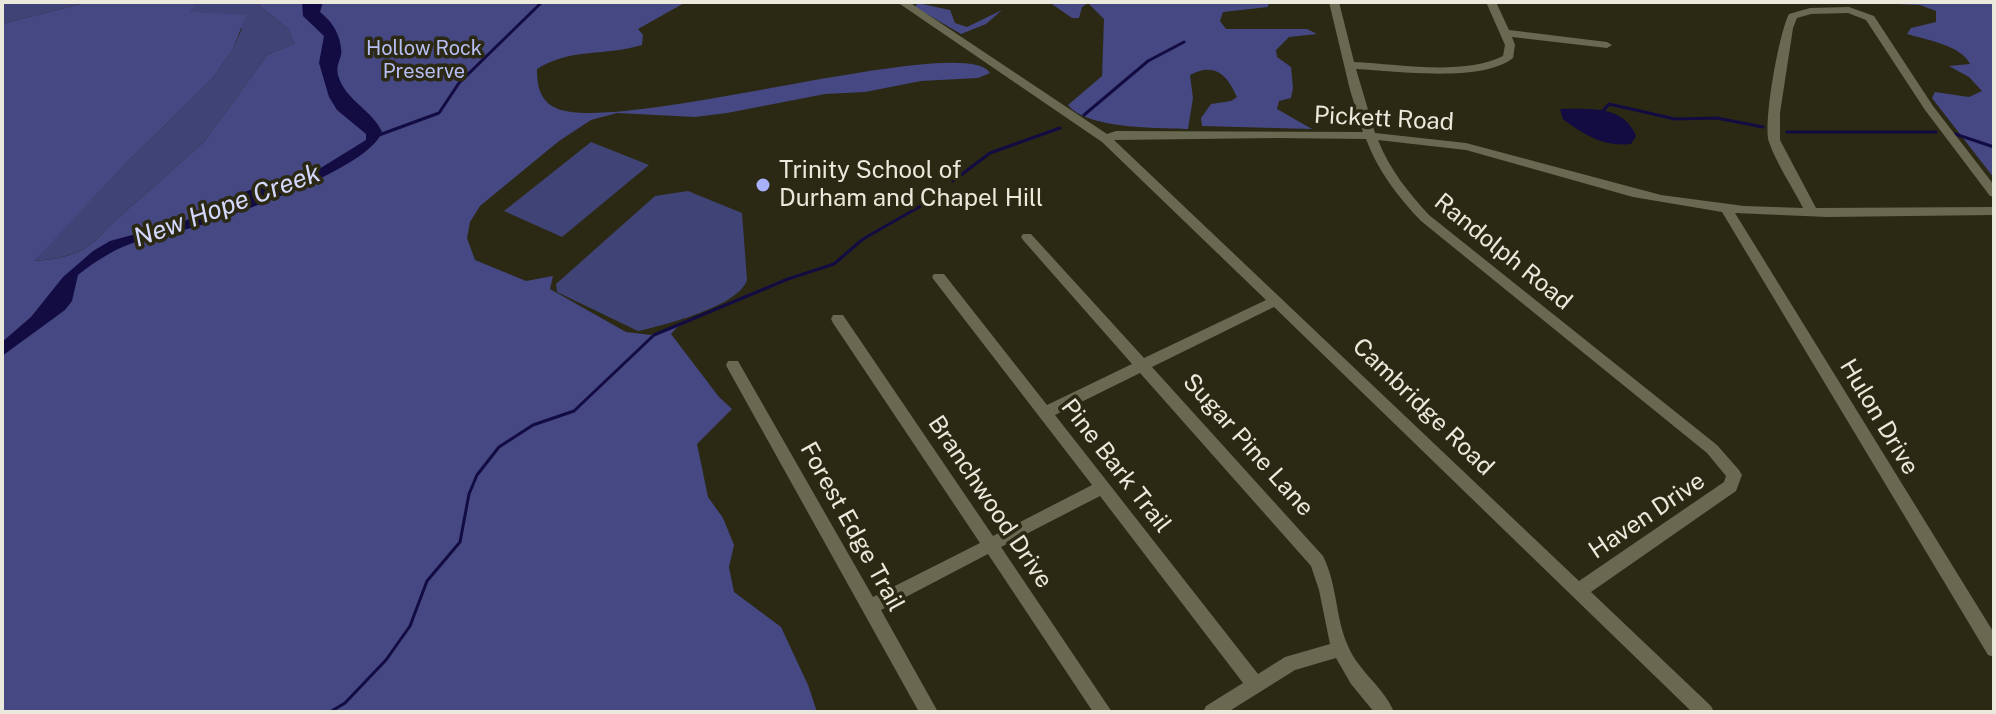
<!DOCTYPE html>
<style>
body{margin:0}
#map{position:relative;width:1996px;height:714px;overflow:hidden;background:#2b2914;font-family:"Public Sans",sans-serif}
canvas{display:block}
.frame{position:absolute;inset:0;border:4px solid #eae9dc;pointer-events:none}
</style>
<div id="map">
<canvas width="1996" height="714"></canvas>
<div class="frame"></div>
</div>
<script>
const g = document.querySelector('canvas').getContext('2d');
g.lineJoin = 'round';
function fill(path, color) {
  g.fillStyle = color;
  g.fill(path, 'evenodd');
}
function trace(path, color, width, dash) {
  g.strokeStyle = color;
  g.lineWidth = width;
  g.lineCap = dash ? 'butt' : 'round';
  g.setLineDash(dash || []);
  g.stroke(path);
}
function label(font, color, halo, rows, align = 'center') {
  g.font = font + ' "Public Sans",sans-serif';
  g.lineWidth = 7;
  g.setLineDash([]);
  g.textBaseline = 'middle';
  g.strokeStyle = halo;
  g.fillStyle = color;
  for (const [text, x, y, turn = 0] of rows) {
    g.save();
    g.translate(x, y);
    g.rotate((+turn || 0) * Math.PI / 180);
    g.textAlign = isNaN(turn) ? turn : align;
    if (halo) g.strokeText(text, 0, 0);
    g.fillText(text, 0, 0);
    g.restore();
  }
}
const green = new Path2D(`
 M 2,2 L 89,2 L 2,24 Z
 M 198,2 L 255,2 L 288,29 L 294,44 L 267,55 L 204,142 L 107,228 C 88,253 64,259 33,261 L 128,161 L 212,79 L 233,49 L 242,28 L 188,12 Z
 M 591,142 L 649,165 L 562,237 L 504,211 Z
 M 688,191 L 742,213 L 747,280 C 739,306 665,325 638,331 L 557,292 L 556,284 L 655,196 Z`);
const forest = new Path2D(`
 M 89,2 L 198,2 L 189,12 L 246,15 L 233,49 L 212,79 L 128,161 L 34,261 C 65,259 88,253 107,228 L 204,142 L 267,55 L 294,44 L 288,29 L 255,2 L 686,2 L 638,29 L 643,35 L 642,45 C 607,56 569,48 537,69 C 537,86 540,102 558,109 C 627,134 964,31 990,73 L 978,78 L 921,81 L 865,92 L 825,94 L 727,113 L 695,117 L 617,113 L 591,120 L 559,141 L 480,206 L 470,222 L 467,238 L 475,260 L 526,281 L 553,276 L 550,289 L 626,332 L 651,335 L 681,323 L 671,334 L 719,397 L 732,409 L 697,444 L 708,497 L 723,518 L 734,545 L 729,567 L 734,592 L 781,627 L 808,685 L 817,712 L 2,712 L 2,24 Z
 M 1049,2 L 1269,2 L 1268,7 L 1223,12 L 1220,21 L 1226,29 L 1307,29 L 1317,34 L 1289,37 L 1276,50 L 1277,57 L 1291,67 L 1293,88 L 1291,98 L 1279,101 L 1277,109 L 1312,129 L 1202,126 L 1201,118 L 1211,104 L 1231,101 L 1237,97 C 1227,74 1214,62 1190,75 L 1193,98 L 1188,129 C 1160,128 1086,129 1068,105 L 1102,76 L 1104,19 L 1088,3 L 1082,7 L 1079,18 L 1072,18 Z
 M 1851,2 L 1994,2 L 1994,178 L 1932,98 L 1935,92 L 1969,97 L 1982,91 L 1969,77 L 1949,66 L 1970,64 C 1961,45 1926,40 1907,34 L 1911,28 L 1936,22 L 1936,11 L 1920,5 Z
 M 918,3 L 950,10 L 955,23 L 967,27 L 1002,10 L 986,24 L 961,34 L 915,7 Z`);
const water = new Path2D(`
 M 302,2 L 323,2 L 320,12 C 332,22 339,32 341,48 C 343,60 334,63 339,78 C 347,101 373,111 382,132 C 369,168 239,213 201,225 C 178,233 152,235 130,244 C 111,251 93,263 78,275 L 72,301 L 65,310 L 2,356 L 2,342 L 31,317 L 63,277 L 93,251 L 110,241 L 187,220 L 247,191 L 276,181 L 311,174 L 366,140 L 366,134 L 337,110 L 329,97 L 319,63 L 324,36 L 303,16 Z
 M 1560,109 C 1589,109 1624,105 1636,136 L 1631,144 C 1604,147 1584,135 1563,119 Z`);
const stream = new Path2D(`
 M 1603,111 L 1609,104 L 1675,119 L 1717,118 L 1763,127
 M 1084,115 L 1148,61 L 1184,42
 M 1787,132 L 1936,132
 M 1955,134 L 1994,147
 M 379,135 L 439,113 L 459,83 L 542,2
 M 953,181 L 990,153 L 1060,128
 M 330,712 L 345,703 L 386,660 L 410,626 L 427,581 L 460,542 L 469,494 L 477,475 L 499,447 L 533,425 L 574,411 L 654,335 L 788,279 L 834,264 L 863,239 L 926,203`);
const minor = new Path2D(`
 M 897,2 L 909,2 L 1107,134 L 1116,131 L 1363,132 L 1350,90 L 1329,2 L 1339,2 L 1354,62 C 1398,64 1463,76 1503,56 L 1505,45 L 1486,2 L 1496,2 L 1509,30 L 1607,42 L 1612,45 L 1607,48 L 1512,37 L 1515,45 L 1513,58 C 1482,83 1396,71 1356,69 L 1375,133 L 1466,143 L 1661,195 L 1744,206 L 1803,208 C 1793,188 1776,163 1769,142 C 1763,122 1779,33 1789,14 L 1810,8 L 1849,7 L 1874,16 L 1933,106 L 1994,185 L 1994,197 L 1990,196 L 1925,110 L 1866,20 L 1848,13 L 1811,14 L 1797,18 L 1793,28 L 1780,113 L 1780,140 L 1816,208 L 1994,207 L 1994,215 L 1827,217 L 1735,213 L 1994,633 L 1994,657 L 1988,655 L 1722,212 L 1633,197 L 1466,150 L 1378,140 C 1390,170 1408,192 1429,215 L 1717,445 L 1739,470 L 1742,475 L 1736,491 L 1591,592 L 1711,706 L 1714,712 L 1692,712 L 1274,307 L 1152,367 L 1323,556 C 1338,587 1335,617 1348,646 C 1358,671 1384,687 1394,712 L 1374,712 L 1351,684 L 1336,658 L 1295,670 L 1228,712 L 1203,712 L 1206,706 L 1243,683 L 1100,496 L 1001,547 L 1112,712 L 1093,712 L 988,554 L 881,610 L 938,712 L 919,712 L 728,369 L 726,365 L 728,361 L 738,361 L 873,597 L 980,543 L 833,323 L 831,319 L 833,315 L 843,315 L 993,536 L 1092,485 L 934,280 L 932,277 L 934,274 L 944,274 L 1047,405 L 1132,364 L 1023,240 L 1021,237 L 1023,234 L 1031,234 L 1144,358 L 1266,300 L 1102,142 ZM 1277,138 L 1366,139 C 1378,171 1398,197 1421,221 L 1707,453 L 1726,476 L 1724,482 L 1579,581 L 1114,140 ZM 1140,373 L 1311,566 L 1319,590 L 1330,644 L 1285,657 L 1258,674 L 1055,415 Z`);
const markers = [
 [763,185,8,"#a9b0fc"]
];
const farParknames = [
 ["Hollow Rock",424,49],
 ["Preserve",424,72]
];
const streetNames = [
 ["Pickett Road",1384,119,3],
 ["Randolph Road",1503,252,39],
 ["Cambridge Road",1423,407,44],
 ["Hulon Drive",1879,417,59],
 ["Sugar Pine Lane",1248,445,48],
 ["Pine Bark Trail",1116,466,52],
 ["Branchwood Drive",990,502,56],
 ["Haven Drive",1647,516,-34],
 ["Forest Edge Trail",852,527,61]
];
const poiNames = [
 ["Trinity School of",779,171],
 ["Durham and Chapel Hill",779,199]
];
const waterNames = [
 ["New Hope Creek",227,206,-20]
];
fill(green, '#404376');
fill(forest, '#454883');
fill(water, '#130c42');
trace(stream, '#130c42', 3);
fill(minor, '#696850');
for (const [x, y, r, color] of markers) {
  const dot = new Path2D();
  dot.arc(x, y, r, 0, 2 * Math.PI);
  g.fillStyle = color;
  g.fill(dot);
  trace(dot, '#2b2914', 3);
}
label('20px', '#b8bff4', '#2b2914', farParknames);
label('24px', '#eae9dc', '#2b2914', streetNames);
label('24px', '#eae9dc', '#2b2914', poiNames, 'left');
label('italic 26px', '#d3d8fc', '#2b2914', waterNames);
</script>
